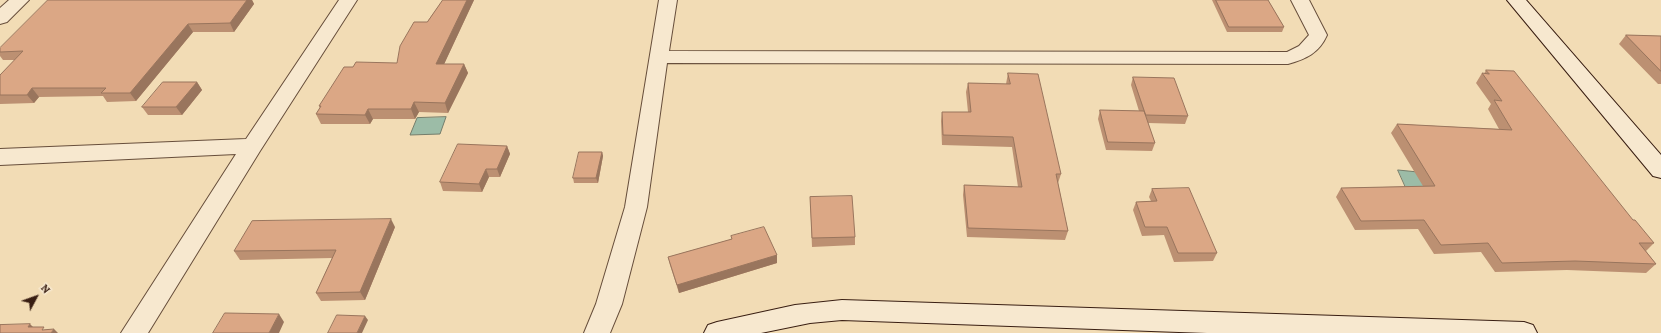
<!DOCTYPE html>
<style>
body{margin:0}
#map{position:relative;width:1661px;height:333px;overflow:hidden;background:#f2dcb5;font-family:Alegreya,serif}
canvas{display:block}
.north{position:absolute;left:16px;top:277px;width:40px;height:40px;-webkit-text-stroke:3px #f7e8cf;paint-order:stroke;rotate:49deg;font-size:11px;font-weight:700;line-height:16px;text-align:center;color:#391e12}
.north::after{content:'';display:block;margin:auto;width:14px;height:18px;background:#391e12;clip-path:polygon(50% 0,100% 100%,50% 72%,0 100%)}
</style>
<div id="map">
<canvas width="1661" height="333"></canvas>
<div class="north">N</div>
</div>
<script>
const g = document.querySelector('canvas').getContext('2d');
g.lineJoin = 'round';
function fill(path, color) {
  g.fillStyle = color;
  g.fill(path, 'evenodd');
}
function trace(path, color, width, dash) {
  g.strokeStyle = color;
  g.lineWidth = width;
  g.lineCap = dash ? 'butt' : 'round';
  g.setLineDash(dash || []);
  g.stroke(path);
}
const water = new Path2D(`
 M 446,117 L 440,134 L 410,135 L 417,118 Z
 M 1398,170 L 1418,172 L 1427,192 L 1407,190 Z`);
const street = new Path2D(`
 M 9,0 L 29,0 L 7,22 L 0,24 L 0,8 Z
 M 339,0 L 357,0 L 260,151 L 148,333 L 121,333 L 236,154 L 0,165 L 0,149 L 246,139 Z
 M 659,0 L 677,0 L 669,51 L 1287,52 L 1299,46 L 1309,35 L 1291,0 L 1309,0 L 1327,35 C 1319,53 1306,59 1288,64 L 667,63 L 647,207 L 622,304 L 610,333 L 584,333 L 596,304 L 625,207 Z`);
const secondary = new Path2D(`
 M 1507,0 L 1526,0 L 1661,155 L 1661,178 L 1653,176 Z
 M 842,300 L 1524,322 L 1533,325 L 1537,333 L 1207,333 L 842,320 L 810,323 L 761,333 L 704,333 L 708,325 L 717,322 L 795,305 Z`);
const wall = new Path2D(`
 M 48,0 L 252,0 L 254,4 L 234,32 L 193,32 L 136,101 L 107,102 L 103,96 L 39,97 L 34,103 L 0,104 L 0,75 L 15,60 L 3,60 L 0,56 L 0,52 Z
 M 443,0 L 474,0 L 444,64 L 464,64 L 468,73 L 448,113 L 419,112 L 415,119 L 373,119 L 370,124 L 321,124 L 316,114 L 320,108 L 319,106 L 353,67 L 397,63 Z
 M 1212,0 L 1268,0 L 1284,27 L 1282,32 L 1227,32 Z
 M 1626,35 L 1661,36 L 1661,84 L 1658,84 L 1619,44 Z
 M 1486,70 L 1633,220 L 1654,243 L 1646,251 L 1656,264 L 1646,273 L 1567,270 L 1495,272 L 1481,252 L 1434,254 L 1418,229 L 1355,230 L 1336,197 L 1341,188 L 1423,186 L 1391,133 L 1397,124 L 1499,129 L 1488,109 L 1491,104 L 1476,83 L 1482,73 L 1484,74 Z
 M 1008,73 L 1061,174 L 1058,183 L 1068,231 L 1065,240 L 967,237 L 963,195 L 964,185 L 1018,187 L 1012,147 L 942,145 L 941,121 L 942,112 L 968,112 L 966,92 L 968,83 L 1006,84 Z
 M 1133,77 L 1188,116 L 1185,124 L 1148,123 L 1155,143 L 1152,151 L 1106,150 L 1098,119 L 1100,110 L 1139,111 L 1131,85 Z
 M 197,82 L 202,90 L 182,115 L 148,115 L 142,107 Z
 M 507,146 L 510,154 L 500,177 L 489,177 L 482,192 L 443,191 L 440,182 Z
 M 602,152 L 603,156 L 598,183 L 574,183 L 573,178 Z
 M 1152,189 L 1217,253 L 1213,261 L 1174,262 L 1164,235 L 1142,236 L 1133,210 L 1136,202 L 1151,201 L 1149,197 Z
 M 810,197 L 855,237 L 855,245 L 812,247 Z
 M 395,227 L 365,300 L 321,301 L 316,293 L 332,258 L 240,260 L 234,251 Z
 M 731,236 L 777,255 L 777,263 L 679,293 L 670,265 L 668,257 L 732,239 Z`);
const shadedWall = new Path2D(`
 M 247,0 L 252,0 L 254,4 L 234,32 L 230,23 Z
 M 467,0 L 474,0 L 440,73 L 436,64 Z
 M 188,24 L 193,32 L 136,101 L 130,93 Z
 M 464,64 L 468,73 L 448,113 L 445,103 Z
 M 197,82 L 202,90 L 182,115 L 176,107 Z
 M 32,88 L 39,97 L 34,103 L 27,95 Z
 M 414,102 L 419,112 L 415,119 L 411,109 Z
 M 368,109 L 373,119 L 370,124 L 365,115 Z
 M 507,146 L 510,154 L 500,177 L 497,169 Z
 M 602,152 L 603,156 L 598,183 L 596,178 Z
 M 486,169 L 489,177 L 482,192 L 479,184 Z
 M 391,219 L 395,227 L 365,300 L 360,292 Z
 M 777,255 L 777,263 L 679,293 L 677,285 Z
 M 279,314 L 284,322 L 279,333 L 269,333 Z
 M 365,316 L 368,320 L 362,333 L 357,333 Z
 M 30,324 L 38,332 L 28,327 Z
 M 54,329 L 58,333 L 51,333 Z`);
const building = new Path2D(`
 M 48,0 L 247,0 L 230,23 L 188,24 L 130,93 L 101,93 L 106,88 L 32,88 L 27,95 L 0,95 L 0,75 L 23,51 L 0,52 L 0,48 Z
 M 443,0 L 467,0 L 436,64 L 464,64 L 445,103 L 414,102 L 411,109 L 368,109 L 365,115 L 316,114 L 321,106 L 319,106 L 344,67 L 353,67 L 356,62 L 397,63 L 400,46 L 414,22 L 427,22 Z
 M 1216,0 L 1268,0 L 1284,27 L 1229,27 Z
 M 1626,35 L 1661,36 L 1661,71 Z
 M 1486,70 L 1514,71 L 1633,220 L 1635,220 L 1654,243 L 1639,243 L 1656,264 L 1575,261 L 1502,263 L 1488,243 L 1441,245 L 1424,220 L 1361,221 L 1341,188 L 1435,186 L 1397,124 L 1512,130 L 1494,100 L 1502,101 L 1482,73 L 1489,74 Z
 M 1008,73 L 1038,74 L 1061,174 L 1056,174 L 1068,231 L 968,228 L 964,185 L 1022,187 L 1013,137 L 943,135 L 942,112 L 971,112 L 968,83 L 1010,84 Z
 M 1133,77 L 1174,78 L 1188,116 L 1146,115 Z
 M 163,82 L 197,82 L 176,107 L 142,107 Z
 M 1100,110 L 1144,111 L 1155,143 L 1108,142 Z
 M 458,144 L 507,146 L 497,169 L 486,169 L 479,184 L 440,182 Z
 M 579,152 L 602,152 L 596,178 L 573,178 Z
 M 1189,188 L 1217,253 L 1178,253 L 1167,227 L 1145,227 L 1136,202 L 1157,201 L 1152,189 Z
 M 852,196 L 855,237 L 812,238 L 810,197 Z
 M 391,219 L 360,292 L 316,293 L 336,250 L 234,251 L 252,221 Z
 M 764,227 L 777,255 L 677,285 L 668,257 L 732,239 L 731,236 Z
 M 225,313 L 279,314 L 269,333 L 213,333 Z
 M 337,315 L 365,316 L 357,333 L 328,333 Z
 M 30,324 L 28,327 L 44,327 L 42,330 L 54,329 L 51,333 L 0,333 L 0,325 Z`);
fill(water, '#9cbca7');
trace(water, '#747d6b', 1);
trace(street, '#674e3b', 2);
trace(secondary, '#391e12', 2);
fill(street, '#f7e8cf');
fill(secondary, '#f7e8cf');
fill(wall, '#bc9072');
fill(shadedWall, '#99755d');
fill(building, '#dba785');
trace(building, '#99755d', 1);
</script>
